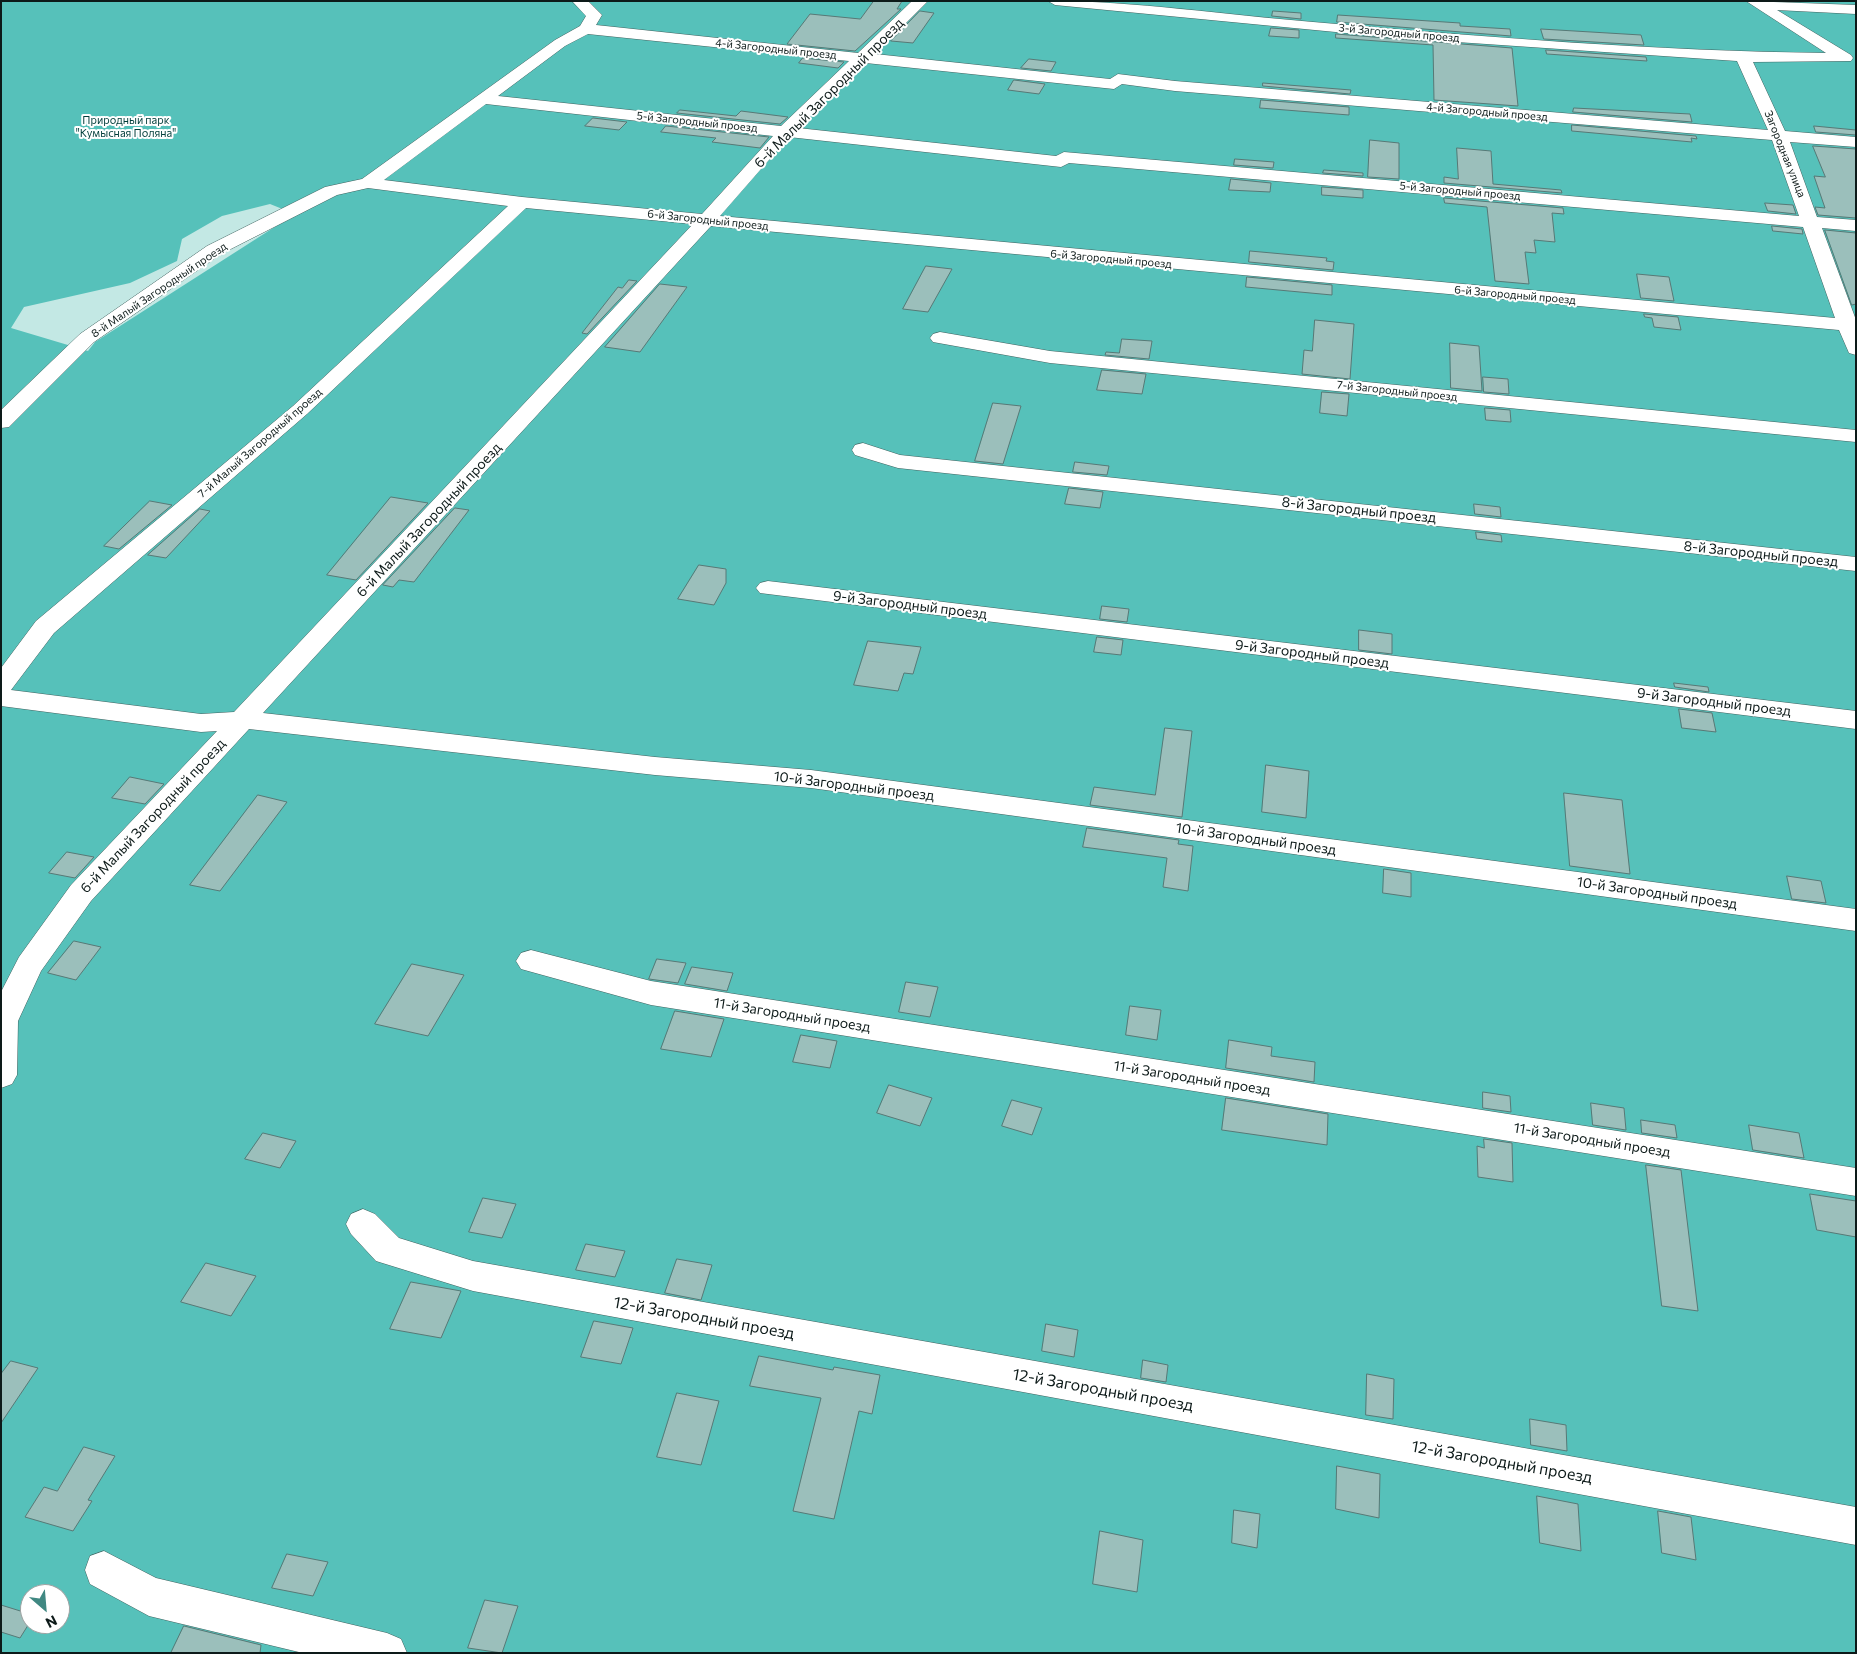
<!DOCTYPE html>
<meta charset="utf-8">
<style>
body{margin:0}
#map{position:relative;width:1857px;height:1654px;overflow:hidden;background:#c3e8e4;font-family:Commissioner,sans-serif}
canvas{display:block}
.frame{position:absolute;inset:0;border:2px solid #0d1a19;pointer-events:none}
.north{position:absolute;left:20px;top:1584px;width:50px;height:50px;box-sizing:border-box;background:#fff;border:1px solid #9ea3a3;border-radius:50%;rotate:153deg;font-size:14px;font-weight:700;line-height:20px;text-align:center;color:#0d1a19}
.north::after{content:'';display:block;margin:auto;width:18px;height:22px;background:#408882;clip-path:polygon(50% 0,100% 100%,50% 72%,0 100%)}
</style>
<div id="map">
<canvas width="1857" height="1654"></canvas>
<div class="frame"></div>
<div class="north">N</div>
</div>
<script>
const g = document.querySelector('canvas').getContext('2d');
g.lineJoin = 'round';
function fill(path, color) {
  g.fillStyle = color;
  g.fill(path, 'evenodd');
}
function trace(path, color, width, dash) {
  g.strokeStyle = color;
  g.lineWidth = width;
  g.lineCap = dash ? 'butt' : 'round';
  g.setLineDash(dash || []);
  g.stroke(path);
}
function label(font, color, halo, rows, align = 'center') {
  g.font = font + ' Commissioner,sans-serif';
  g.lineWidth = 4;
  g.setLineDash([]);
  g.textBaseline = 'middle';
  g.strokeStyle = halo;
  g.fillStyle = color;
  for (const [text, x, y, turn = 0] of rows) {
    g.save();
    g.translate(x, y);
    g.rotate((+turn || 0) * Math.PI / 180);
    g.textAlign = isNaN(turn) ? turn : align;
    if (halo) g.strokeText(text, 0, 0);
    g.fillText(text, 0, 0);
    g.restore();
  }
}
const green = new Path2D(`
 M 1,1 L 1856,1 L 1856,1653 L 1,1653 ZM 270,204 L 295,214 L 95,342 L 88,351 L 11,328 L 24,307 L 130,283 L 177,261 L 182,239 L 222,216 ZM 30,1594 L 60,1594 L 60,1624 L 30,1624 Z`);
const building = new Path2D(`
 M 874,1 L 902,1 L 897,9 L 901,9 L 855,51 L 787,44 L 810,14 L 860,19 Z
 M 920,11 L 934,13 L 913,43 L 891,41 Z
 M 1273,11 L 1301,13 L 1301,19 L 1272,16 Z
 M 1338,15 L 1460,23 L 1460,26 L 1510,29 L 1511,36 L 1337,22 Z
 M 1271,28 L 1299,30 L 1299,38 L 1269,36 Z
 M 1541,29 L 1641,35 L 1644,45 L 1544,39 Z
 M 1336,34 L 1512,48 L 1518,106 L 1434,100 L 1433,45 L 1336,38 Z
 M 1546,50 L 1646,57 L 1647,61 L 1547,54 Z
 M 803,58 L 844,62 L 838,68 L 799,63 Z
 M 1029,59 L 1056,62 L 1051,71 L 1021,68 Z
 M 1014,80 L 1045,84 L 1039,94 L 1008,90 Z
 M 1263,83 L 1351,90 L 1350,94 L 1263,86 Z
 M 1261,100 L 1349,107 L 1349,115 L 1260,108 Z
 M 1574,108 L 1690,114 L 1692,122 L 1573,112 Z
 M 680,110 L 736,116 L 741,111 L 788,117 L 780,124 L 677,113 Z
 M 593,118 L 627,122 L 619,130 L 585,126 Z
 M 1572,125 L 1696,136 L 1697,139 L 1691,138 L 1692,142 L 1572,131 Z
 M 666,126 L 769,137 L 760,148 L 712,142 L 716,138 L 661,132 Z
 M 1814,126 L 1856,130 L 1856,135 L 1816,132 Z
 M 1370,140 L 1399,143 L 1399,179 L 1368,177 Z
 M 1813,146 L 1856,149 L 1856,218 L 1818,215 L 1815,207 L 1825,208 L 1814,176 L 1825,177 Z
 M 1457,148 L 1491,151 L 1493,184 L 1561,190 L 1562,193 L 1444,183 L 1444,177 L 1458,179 Z
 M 1235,159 L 1274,162 L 1273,168 L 1234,165 Z
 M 1324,170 L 1363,173 L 1363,176 L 1323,173 Z
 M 1231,179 L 1271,183 L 1270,192 L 1229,190 Z
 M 1322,187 L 1363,190 L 1363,198 L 1322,195 Z
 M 1444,198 L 1563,208 L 1564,214 L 1552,213 L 1555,242 L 1534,240 L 1536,253 L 1525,252 L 1529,284 L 1495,281 L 1487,207 L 1445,203 Z
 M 1765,203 L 1793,205 L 1796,214 L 1768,211 Z
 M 1772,226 L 1802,229 L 1803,234 L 1773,231 Z
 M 1825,230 L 1856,233 L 1856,304 L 1852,305 Z
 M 1250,251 L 1327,258 L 1326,261 L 1334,262 L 1333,270 L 1249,262 Z
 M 926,266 L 952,269 L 928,312 L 903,309 Z
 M 1637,274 L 1669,277 L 1674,301 L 1641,298 Z
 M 1247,277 L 1332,285 L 1332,295 L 1246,287 Z
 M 629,280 L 637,281 L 587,334 L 582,333 L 618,287 L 622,288 Z
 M 660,284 L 687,287 L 640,352 L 605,347 Z
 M 1644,314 L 1678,317 L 1681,330 L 1654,327 L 1652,318 L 1645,317 Z
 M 1315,320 L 1354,324 L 1350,379 L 1302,374 L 1304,350 L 1312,351 Z
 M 1122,339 L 1152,341 L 1149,359 L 1105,355 L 1106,352 L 1119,353 Z
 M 1450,343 L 1479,346 L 1482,391 L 1451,388 Z
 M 1102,370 L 1146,374 L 1142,394 L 1097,390 Z
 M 1483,377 L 1508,379 L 1509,394 L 1484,392 Z
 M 1322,392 L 1349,394 L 1347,416 L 1320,413 Z
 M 993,403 L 1021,406 L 1003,464 L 975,461 Z
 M 1485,408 L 1510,410 L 1511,422 L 1486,420 Z
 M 1075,462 L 1109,466 L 1107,475 L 1073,472 Z
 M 1069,488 L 1103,492 L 1100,508 L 1065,504 Z
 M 391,497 L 428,503 L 356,580 L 327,575 Z
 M 150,501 L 172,505 L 119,549 L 104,546 Z
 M 1474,504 L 1500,507 L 1501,517 L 1475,514 Z
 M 455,508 L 469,510 L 414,582 L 399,580 L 393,587 L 383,585 Z
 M 200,509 L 210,511 L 166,558 L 148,555 Z
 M 1476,532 L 1501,535 L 1502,542 L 1477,539 Z
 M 699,565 L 726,569 L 726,583 L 714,605 L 678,599 Z
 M 1102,606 L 1129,609 L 1127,622 L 1100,619 Z
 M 1359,630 L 1392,634 L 1392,654 L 1359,650 Z
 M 1097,637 L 1123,640 L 1121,655 L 1094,652 Z
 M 868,641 L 921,647 L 913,674 L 904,673 L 898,691 L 854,685 Z
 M 1674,683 L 1708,687 L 1709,692 L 1675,687 Z
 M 1679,709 L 1712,713 L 1716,732 L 1682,728 Z
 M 1165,728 L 1192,731 L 1182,817 L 1090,805 L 1094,787 L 1155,795 Z
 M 1266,765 L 1309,771 L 1306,818 L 1262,812 Z
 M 130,777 L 164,784 L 145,804 L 112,798 Z
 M 1564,793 L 1622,800 L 1630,874 L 1570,866 Z
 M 258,795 L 287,802 L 220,891 L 190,885 Z
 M 1087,828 L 1179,840 L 1178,844 L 1193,846 L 1188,891 L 1163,887 L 1167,858 L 1083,847 Z
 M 67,852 L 94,857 L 75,878 L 49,873 Z
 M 1384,869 L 1411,873 L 1411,897 L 1383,893 Z
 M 1787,876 L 1821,881 L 1826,903 L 1792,899 Z
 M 74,941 L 101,947 L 76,980 L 48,973 Z
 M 657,959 L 686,963 L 678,983 L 649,979 Z
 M 412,964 L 464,975 L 428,1036 L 375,1024 Z
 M 692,967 L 733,973 L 727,991 L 685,984 Z
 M 906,982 L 938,987 L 930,1017 L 899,1012 Z
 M 1130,1006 L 1161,1010 L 1157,1040 L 1126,1035 Z
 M 675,1011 L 724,1019 L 711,1057 L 661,1049 Z
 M 801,1035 L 837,1041 L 830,1068 L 793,1062 Z
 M 1229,1040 L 1272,1047 L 1271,1056 L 1315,1062 L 1314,1082 L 1226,1068 Z
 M 889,1085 L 932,1098 L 920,1126 L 877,1113 Z
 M 1483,1092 L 1510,1096 L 1511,1112 L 1483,1108 Z
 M 1226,1098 L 1328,1114 L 1327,1145 L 1222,1130 Z
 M 1012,1100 L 1042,1108 L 1032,1135 L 1002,1126 Z
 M 1591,1103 L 1624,1108 L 1626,1130 L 1593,1125 Z
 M 1641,1120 L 1675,1125 L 1677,1138 L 1642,1133 Z
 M 1749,1125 L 1799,1133 L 1804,1158 L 1753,1150 Z
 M 263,1133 L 296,1141 L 280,1168 L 245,1159 Z
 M 1484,1139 L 1512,1143 L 1513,1182 L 1478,1177 L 1477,1146 L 1484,1148 Z
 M 1646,1165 L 1681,1170 L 1698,1311 L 1662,1306 Z
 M 1810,1194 L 1856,1201 L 1856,1237 L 1817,1230 Z
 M 483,1198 L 516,1204 L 502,1238 L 469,1232 Z
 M 586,1244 L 625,1251 L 615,1277 L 576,1270 Z
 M 677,1259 L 712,1265 L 701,1300 L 665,1293 Z
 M 206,1263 L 256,1276 L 231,1316 L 181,1302 Z
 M 411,1282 L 461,1291 L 441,1338 L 390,1329 Z
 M 594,1321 L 633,1328 L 621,1364 L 581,1357 Z
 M 1046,1324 L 1078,1330 L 1074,1357 L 1042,1351 Z
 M 759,1356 L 833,1370 L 834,1367 L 880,1375 L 872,1414 L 859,1411 L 834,1519 L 793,1511 L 821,1398 L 750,1386 Z
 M 1143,1360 L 1168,1365 L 1166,1382 L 1141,1378 Z
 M 11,1361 L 38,1368 L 1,1423 L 1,1374 Z
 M 1367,1374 L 1394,1379 L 1393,1419 L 1366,1415 Z
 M 677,1393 L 719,1401 L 701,1465 L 657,1457 Z
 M 1530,1419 L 1566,1425 L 1567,1451 L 1531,1445 Z
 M 84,1447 L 115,1456 L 88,1500 L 92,1501 L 73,1531 L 25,1517 L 44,1487 L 57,1491 Z
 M 1337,1466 L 1380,1474 L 1379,1518 L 1336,1509 Z
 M 1537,1496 L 1578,1504 L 1581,1551 L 1540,1543 Z
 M 1234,1510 L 1260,1514 L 1257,1548 L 1232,1543 Z
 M 1658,1511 L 1691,1517 L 1696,1560 L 1662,1553 Z
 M 1100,1531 L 1143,1540 L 1137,1592 L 1093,1584 Z
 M 287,1554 L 328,1562 L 313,1596 L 272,1588 Z
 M 485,1600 L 518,1606 L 502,1653 L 468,1648 Z
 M 1,1605 L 30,1614 L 30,1622 L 20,1638 L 1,1632 Z
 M 184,1626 L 261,1645 L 260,1653 L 171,1653 Z`);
const minor = new Path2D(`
 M 572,1 L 588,1 L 602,15 L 596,25 L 858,53 L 912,1 L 928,1 L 875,54 L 1110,79 L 1118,74 L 1175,81 L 1768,130 L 1737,61 L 1398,38 L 1055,5 L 1048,1 C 1136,1 1225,15 1313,22 C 1484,37 1655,51 1826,53 L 1746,1 L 1856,5 L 1856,14 L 1777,10 L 1851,55 L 1853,58 L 1851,61 L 1753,62 L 1785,131 L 1856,137 L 1856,147 L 1790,142 L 1817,217 L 1856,220 L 1856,231 L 1822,228 L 1856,320 L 1856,355 L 1849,353 L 1839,330 L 711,226 L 263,713 L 655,757 L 811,770 L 1856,909 L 1856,931 L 811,788 L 655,775 L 249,729 L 91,901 L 41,971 L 18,1021 L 17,1075 L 12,1084 L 1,1088 L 1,992 L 19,957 L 71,885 L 217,731 L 201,732 L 1,706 L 1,668 L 36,621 L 293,406 L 508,206 L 368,188 L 337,195 L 221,254 L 94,342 L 9,427 L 1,428 L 1,410 L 80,334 L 207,246 L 325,187 L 362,179 L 555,40 L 580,26 L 586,16 ZM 588,34 L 849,61 L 781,126 L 498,96 L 565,46 ZM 866,63 L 1114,89 L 1122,84 L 1175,91 L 1772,140 L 1799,216 L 1064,152 L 1056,156 L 798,128 ZM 486,104 L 773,136 L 702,214 L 522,197 L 384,180 ZM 789,137 L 1061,167 L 1069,163 L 1803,227 L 1835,318 L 720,216 ZM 526,208 L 693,224 L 234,712 L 201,714 L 11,690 L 54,633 L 307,414 Z
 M 940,332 L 1050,351 L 1856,430 L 1856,442 L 1050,363 L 933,342 L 930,338 L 933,334 Z
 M 863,443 L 900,455 L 1856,557 L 1856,571 L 898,468 L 855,455 L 852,450 L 855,445 Z
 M 768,581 L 1856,711 L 1856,729 L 760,593 L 756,588 L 760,583 Z
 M 531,950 L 651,981 L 1856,1168 L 1856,1196 L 651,1005 L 521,969 L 516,961 L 521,953 Z
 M 363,1209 L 375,1214 L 399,1238 L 473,1261 L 1856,1507 L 1856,1545 L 473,1291 L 376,1261 L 351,1234 L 346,1224 L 351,1214 Z
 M 104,1551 L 156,1578 L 387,1633 L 401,1639 L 407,1653 L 303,1653 L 149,1616 L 90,1584 L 85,1570 L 90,1556 Z`);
const farStreetnames = [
 ["3-й Загородный проезд",1399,33,5],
 ["4-й Загородный проезд",776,49,6],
 ["4-й Загородный проезд",1487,112,5],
 ["5-й Загородный проезд",697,122,6],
 ["Загородная улица",1785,154,68],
 ["5-й Загородный проезд",1460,191,5],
 ["6-й Загородный проезд",708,220,6],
 ["6-й Загородный проезд",1111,259,5],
 ["8-й Малый Загородный проезд",159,290,-34],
 ["6-й Загородный проезд",1515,295,5],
 ["7-й Загородный проезд",1397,391,6],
 ["7-й Малый Загородный проезд",260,443,-41]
];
const farParknames = [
 ["Природный парк",126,120],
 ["\"Кумысная Поляна\"",126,133]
];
const streetNames = [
 ["6-й Малый Загородный проезд",829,93,-45],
 ["8-й Загородный проезд",1359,510,6],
 ["6-й Малый Загородный проезд",429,520,-47],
 ["8-й Загородный проезд",1761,554,6],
 ["9-й Загородный проезд",910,605,7],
 ["9-й Загородный проезд",1312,654,7],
 ["9-й Загородный проезд",1714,702,7],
 ["10-й Загородный проезд",854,786,7],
 ["6-й Малый Загородный проезд",153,816,-47],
 ["10-й Загородный проезд",1256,839,8],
 ["10-й Загородный проезд",1657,893,8],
 ["11-й Загородный проезд",792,1015,9],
 ["11-й Загородный проезд",1192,1078,9],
 ["11-й Загородный проезд",1592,1140,9]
];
const nearStreetnames = [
 ["12-й Загородный проезд",704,1318,10],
 ["12-й Загородный проезд",1103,1390,10],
 ["12-й Загородный проезд",1502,1462,10]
];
fill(green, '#56c1ba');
fill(building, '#9bbfbb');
trace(building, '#577976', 1);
trace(minor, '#426360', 1);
fill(minor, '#fff');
label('11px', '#0d1a19', '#fff', farStreetnames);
label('11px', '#013d3a', '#fff', farParknames);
label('14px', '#0d1a19', '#fff', streetNames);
label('16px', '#0d1a19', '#fff', nearStreetnames);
</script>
